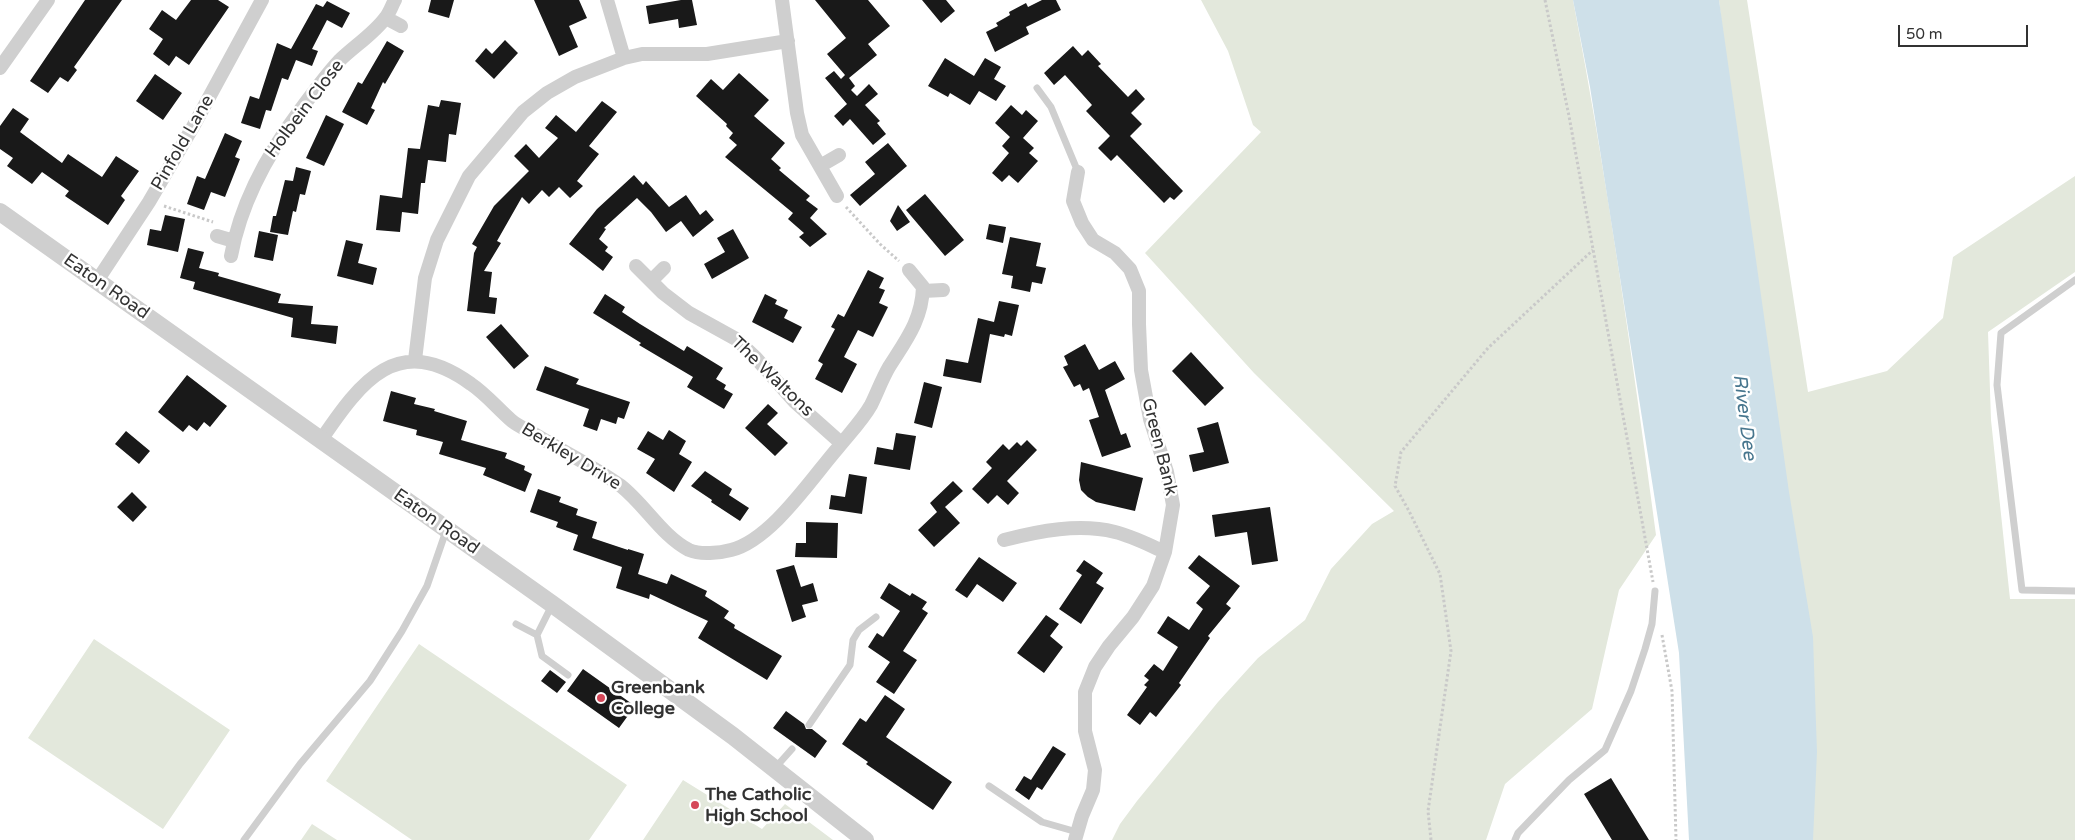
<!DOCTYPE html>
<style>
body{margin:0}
#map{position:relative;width:2075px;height:840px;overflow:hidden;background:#fff;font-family:"Varela Round",sans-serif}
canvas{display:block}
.scale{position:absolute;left:1898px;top:25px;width:130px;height:22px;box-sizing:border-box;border:2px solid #323232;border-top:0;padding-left:6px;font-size:15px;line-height:18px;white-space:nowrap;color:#323232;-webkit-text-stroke:4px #fff;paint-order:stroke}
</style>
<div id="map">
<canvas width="2075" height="840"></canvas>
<div class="scale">50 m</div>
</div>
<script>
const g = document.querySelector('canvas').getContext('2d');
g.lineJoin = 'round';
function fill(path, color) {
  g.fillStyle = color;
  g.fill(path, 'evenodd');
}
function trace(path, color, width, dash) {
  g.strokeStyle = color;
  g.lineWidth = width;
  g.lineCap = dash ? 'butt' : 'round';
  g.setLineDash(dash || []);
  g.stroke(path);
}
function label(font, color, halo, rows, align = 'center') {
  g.font = font + ' "Varela Round",sans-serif';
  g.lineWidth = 5;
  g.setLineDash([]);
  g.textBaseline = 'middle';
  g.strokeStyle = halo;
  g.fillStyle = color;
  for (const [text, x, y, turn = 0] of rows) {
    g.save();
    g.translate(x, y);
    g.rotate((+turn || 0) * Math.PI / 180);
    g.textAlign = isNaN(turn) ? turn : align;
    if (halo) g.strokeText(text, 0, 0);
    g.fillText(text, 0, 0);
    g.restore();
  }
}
const green = new Path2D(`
 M 1201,0 L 1573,0 C 1607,177 1632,356 1656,535 L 1619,590 L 1592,709 L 1505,784 L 1486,840 L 1112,840 L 1120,824 L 1137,801 L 1218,702 L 1258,658 L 1305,620 L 1331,569 L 1372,524 L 1394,511 L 1254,373 L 1145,253 L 1261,132 L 1253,125 L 1228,51 Z
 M 1719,0 L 1747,0 L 1808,392 L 1887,371 L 1943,318 L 1953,257 L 2075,176 L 2075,272 L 1988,332 L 1991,420 L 2010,599 L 2075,599 L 2075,840 L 1811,840 Z
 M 94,639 L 230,730 L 163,829 L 28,738 Z
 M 419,644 L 627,785 L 589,840 L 412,840 L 326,781 Z
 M 683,780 L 762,829 L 785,804 L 833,840 L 643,840 Z
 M 312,824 L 337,840 L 301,840 Z`);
const water = new Path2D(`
 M 1573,0 L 1719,0 L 1789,492 L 1813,637 L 1817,752 L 1813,840 L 1689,840 L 1679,653 L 1590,87 Z`);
const building = new Path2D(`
 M 85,0 L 122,0 L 74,67 L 77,70 L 68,82 L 60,77 L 48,93 L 30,81 Z
 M 191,0 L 218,0 L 229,7 L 189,65 L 176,56 L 169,66 L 153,54 L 163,39 L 149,29 L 162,10 L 176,20 Z
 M 431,0 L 454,0 L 449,18 L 428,12 Z
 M 534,0 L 579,0 L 587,18 L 569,26 L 578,47 L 559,56 Z
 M 681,0 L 692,0 L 697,25 L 679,28 L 678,19 L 649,24 L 646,6 Z
 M 815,0 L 868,0 L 890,26 L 868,44 L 877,55 L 849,78 L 855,86 L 851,90 L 857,96 L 869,84 L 878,94 L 865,105 L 880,121 L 877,123 L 886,134 L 873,145 L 850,119 L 843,126 L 834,116 L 847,104 L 825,78 L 834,71 L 841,79 L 845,75 L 827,54 L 846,38 Z
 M 922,0 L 946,0 L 955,11 L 941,23 Z
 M 1042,0 L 1056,0 L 1061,10 L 1026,27 L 1029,34 L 995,52 L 986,32 L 998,26 L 996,23 L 1010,15 L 1009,12 L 1026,3 L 1028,7 Z
 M 327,1 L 350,13 L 342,28 L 327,20 L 312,49 L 318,51 L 312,66 L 296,60 L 288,80 L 282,78 L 271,111 L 266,110 L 260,129 L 241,123 L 250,96 L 259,99 L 277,43 L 291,49 L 316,4 L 323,7 Z
 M 505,40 L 518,53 L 494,79 L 475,61 L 486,48 L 492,54 Z
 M 387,41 L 404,51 L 385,84 L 383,82 L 371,108 L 375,110 L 367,125 L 342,112 L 358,82 L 362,84 Z
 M 1073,46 L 1082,56 L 1088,50 L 1101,64 L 1098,66 L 1128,97 L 1136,89 L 1145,99 L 1131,113 L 1142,124 L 1130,136 L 1183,191 L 1174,200 L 1170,197 L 1164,203 L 1117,155 L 1111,161 L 1098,148 L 1110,136 L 1086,111 L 1092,105 L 1065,75 L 1054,85 L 1044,73 Z
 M 945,58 L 974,76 L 985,58 L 1001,67 L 994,79 L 1006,86 L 996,101 L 979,91 L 970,105 L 950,93 L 948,97 L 928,86 Z
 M 739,73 L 769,100 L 754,116 L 785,143 L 771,159 L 781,168 L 779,170 L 810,196 L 806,200 L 818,209 L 810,218 L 827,234 L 810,247 L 799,237 L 804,233 L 788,219 L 793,213 L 725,157 L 737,145 L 729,138 L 733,133 L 726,126 L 727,124 L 696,96 L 711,79 L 723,90 Z
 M 155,74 L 182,93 L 163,120 L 136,101 Z
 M 441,100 L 461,103 L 456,135 L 449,134 L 446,162 L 428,160 L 425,183 L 421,183 L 418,214 L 402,212 L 400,232 L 376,230 L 380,195 L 402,198 L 408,148 L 420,149 L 428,105 L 439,107 Z
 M 602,101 L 617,112 L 589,146 L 599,154 L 577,181 L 583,186 L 570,198 L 559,187 L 549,197 L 542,190 L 529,204 L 522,197 L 497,241 L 501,243 L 484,271 L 492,272 L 489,297 L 497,298 L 495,314 L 467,311 L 474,253 L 477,247 L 472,244 L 494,206 L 529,171 L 514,156 L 526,144 L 539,158 L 558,138 L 545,128 L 556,115 L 576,132 Z
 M 1011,105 L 1022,115 L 1026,110 L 1038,121 L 1023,138 L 1034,148 L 1029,153 L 1038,161 L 1018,183 L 1009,175 L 1002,182 L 992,173 L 1009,153 L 1002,146 L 1010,137 L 995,123 Z
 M 13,108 L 29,119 L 20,132 L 62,163 L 68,154 L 102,177 L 116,156 L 139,171 L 121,196 L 125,200 L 108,225 L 65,196 L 69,191 L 42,172 L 32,184 L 7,166 L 13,158 L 0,149 L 0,126 Z
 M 326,115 L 344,124 L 324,166 L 306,158 Z
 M 225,133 L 242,141 L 235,157 L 240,159 L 225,197 L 211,192 L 204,210 L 187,204 L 197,176 L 205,179 Z
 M 888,143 L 907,166 L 860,206 L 850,195 L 875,174 L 865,162 Z
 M 296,167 L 311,171 L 305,195 L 300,194 L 296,212 L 293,211 L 288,235 L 270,232 L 273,216 L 276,216 L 285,180 L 293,181 Z
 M 634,175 L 643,185 L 646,181 L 669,207 L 686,195 L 700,215 L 706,210 L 714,220 L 693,237 L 681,221 L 666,232 L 651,212 L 637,198 L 604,228 L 606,229 L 599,239 L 608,247 L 605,251 L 613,257 L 603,271 L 569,244 L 597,209 Z
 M 925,194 L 964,240 L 945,256 L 906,210 Z
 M 898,205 L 910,222 L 897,231 L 890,221 Z
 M 165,215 L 185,219 L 178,252 L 147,245 L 150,229 L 161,231 Z
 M 989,224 L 1006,227 L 1003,243 L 986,239 Z
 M 733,229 L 749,258 L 712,279 L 704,264 L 725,252 L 717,238 Z
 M 259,231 L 278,235 L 273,261 L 254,257 Z
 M 1010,237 L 1041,243 L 1036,266 L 1046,268 L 1042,284 L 1032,282 L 1030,292 L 1011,288 L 1013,276 L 1002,274 Z
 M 346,240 L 363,244 L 358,263 L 377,268 L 373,285 L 337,276 Z
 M 188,248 L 204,252 L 199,268 L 219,273 L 218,276 L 281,294 L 278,303 L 313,306 L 311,324 L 338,326 L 336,344 L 291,337 L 293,318 L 193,289 L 195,282 L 180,278 Z
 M 868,270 L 884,278 L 879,288 L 885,290 L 879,303 L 888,307 L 873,337 L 858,330 L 844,357 L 857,364 L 842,393 L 815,379 L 823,364 L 818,361 L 835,329 L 831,327 L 838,314 L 844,317 Z
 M 605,294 L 625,307 L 622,312 L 640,324 L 684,351 L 687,346 L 723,368 L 716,379 L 726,385 L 724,389 L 733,394 L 724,409 L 687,387 L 693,377 L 639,345 L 641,343 L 593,313 Z
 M 765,294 L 777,300 L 775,304 L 788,310 L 784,318 L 802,327 L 793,343 L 752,322 Z
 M 999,301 L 1019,305 L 1012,336 L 1005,334 L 1004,337 L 990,334 L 981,383 L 943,376 L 946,359 L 968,363 L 978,318 L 994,322 Z
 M 501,324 L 529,356 L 514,369 L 486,337 Z
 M 1085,344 L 1099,370 L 1115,361 L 1125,379 L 1105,390 L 1121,435 L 1126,433 L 1131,447 L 1102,457 L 1089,420 L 1099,417 L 1089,388 L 1083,391 L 1080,384 L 1074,387 L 1063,367 L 1068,365 L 1064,356 Z
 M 1191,352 L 1224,388 L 1205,406 L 1172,371 Z
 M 545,366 L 579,379 L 576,384 L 630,402 L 624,419 L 618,417 L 616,424 L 601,419 L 597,431 L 583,426 L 589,409 L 536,390 Z
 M 187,375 L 227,406 L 210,427 L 204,422 L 197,431 L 189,425 L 183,432 L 158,412 Z
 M 924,382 L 942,387 L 932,428 L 914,423 Z
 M 391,391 L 416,398 L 414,404 L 435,409 L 434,411 L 467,421 L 461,440 L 507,453 L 505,458 L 525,466 L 524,470 L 532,474 L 525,492 L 483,475 L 486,468 L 439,454 L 443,442 L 416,435 L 417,430 L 383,421 Z
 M 768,404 L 778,413 L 767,424 L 788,443 L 775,456 L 745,428 Z
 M 1218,422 L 1229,463 L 1193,472 L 1189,455 L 1204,452 L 1197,428 Z
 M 669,430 L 686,441 L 679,454 L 692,462 L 674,492 L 646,473 L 655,459 L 637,449 L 648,431 L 663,440 Z
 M 126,431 L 150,451 L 139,464 L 115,444 Z
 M 896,433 L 916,436 L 910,470 L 874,464 L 877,447 L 893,450 Z
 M 1027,440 L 1037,450 L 1007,481 L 1019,493 L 1008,505 L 997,495 L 988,504 L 972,489 L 992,468 L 986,462 L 1003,444 L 1009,450 L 1017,442 L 1021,446 Z
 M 1081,462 L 1143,478 L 1135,511 L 1096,502 L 1088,497 L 1081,490 L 1079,480 Z
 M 705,471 L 732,489 L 729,495 L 749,508 L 740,521 L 711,502 L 712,500 L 691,486 Z
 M 849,474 L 867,477 L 862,514 L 829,509 L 831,495 L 845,497 Z
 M 953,481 L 963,491 L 945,507 L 960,523 L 934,547 L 918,530 L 937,512 L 930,503 Z
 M 538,489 L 561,497 L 559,502 L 578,509 L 576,515 L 597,522 L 592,538 L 628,550 L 628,549 L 644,554 L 638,574 L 667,584 L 671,574 L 707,591 L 705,596 L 729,611 L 724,618 L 735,625 L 734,628 L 782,656 L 767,680 L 698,638 L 708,621 L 650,594 L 649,599 L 616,588 L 622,567 L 573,550 L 578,535 L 556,527 L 558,522 L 530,512 Z
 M 132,492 L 147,507 L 133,522 L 117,507 Z
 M 1270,507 L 1278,561 L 1252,565 L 1247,532 L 1215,537 L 1212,515 Z
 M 806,522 L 838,523 L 837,558 L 795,557 L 796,543 L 806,543 Z
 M 1199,555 L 1240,586 L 1226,604 L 1231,608 L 1208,636 L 1210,638 L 1179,683 L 1181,685 L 1156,717 L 1150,712 L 1140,725 L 1127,715 L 1147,687 L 1144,685 L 1149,680 L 1144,676 L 1154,664 L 1163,671 L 1178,647 L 1157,633 L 1168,616 L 1189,630 L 1203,609 L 1196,603 L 1210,586 L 1188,568 Z
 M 979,557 L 1017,583 L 1003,602 L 977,584 L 967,598 L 955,590 Z
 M 1084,560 L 1103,573 L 1096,583 L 1104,588 L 1081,624 L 1059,609 L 1082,575 L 1076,571 Z
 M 794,565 L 801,587 L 813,583 L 818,601 L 802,605 L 806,617 L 792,622 L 776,570 Z
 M 889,583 L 910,596 L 912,593 L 927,602 L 922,609 L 928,613 L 903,651 L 917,660 L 894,694 L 876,682 L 890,662 L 868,647 L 877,633 L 883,637 L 900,611 L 880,598 Z
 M 1046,615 L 1059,624 L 1050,636 L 1063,647 L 1044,673 L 1017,653 Z
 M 583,669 L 635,706 L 619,728 L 567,691 Z
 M 550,670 L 566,682 L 557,693 L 541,681 Z
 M 885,695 L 905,709 L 886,737 L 952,782 L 933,810 L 866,764 L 868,762 L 842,744 L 860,718 L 866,722 Z
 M 786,711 L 804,724 L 806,729 L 812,729 L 827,741 L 815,758 L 773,728 Z
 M 1053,746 L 1066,754 L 1042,790 L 1037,787 L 1029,800 L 1015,790 L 1024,776 L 1031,780 Z
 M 1611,778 L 1649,840 L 1612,840 L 1584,794 Z`);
const path = new Path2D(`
 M 1545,0 L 1569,116 L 1653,582
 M 164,206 L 213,222
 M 846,207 L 880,244 L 899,261
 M 1662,635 L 1672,691 L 1676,840
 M 1431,840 L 1428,811 L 1451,651 L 1440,574 L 1409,511 L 1395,486 L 1401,452 L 1488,348 L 1593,250`);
const service = new Path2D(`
 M 1037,88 L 1051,107 L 1078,172
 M 2075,280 L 2001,333 L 1997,385 L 2022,590 L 2075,591
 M 552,605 L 537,635 L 542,656 L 568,675
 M 516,624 L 537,635
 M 809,725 L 850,665 L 853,640 L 859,630 L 876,617
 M 775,768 L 792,749
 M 989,786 L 1042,822 L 1077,832
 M 244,840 L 300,764 L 370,681 L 402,631 L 427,586 L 446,531
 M 1515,840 L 1518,833 L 1569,780 L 1605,750 L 1631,691 L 1645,649 L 1652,624 L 1655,591`);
const minor = new Path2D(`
 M 607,0 L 624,58
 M 782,0 L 797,113 L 802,135 L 837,196
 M 386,18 L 401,26
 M 0,68 L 48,0
 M 820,166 L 839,155
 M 217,236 L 234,241
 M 231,256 C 241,201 268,153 301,109 C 313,93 325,76 339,61 C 353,47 375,33 386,17 C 390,12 392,5 395,0
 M 636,266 L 663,293 L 689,313 L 736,339 L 755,357 L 795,402 L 841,443
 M 97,281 L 149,202 L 194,125 L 262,0
 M 651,281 L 664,268
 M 923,291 L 943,290
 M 415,360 L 425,278 L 437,240 L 469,176 L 523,112 L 547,93 L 575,77 L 624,58 L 642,54 L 707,54 L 788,41
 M 321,440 C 361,381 398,331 471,384 C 486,394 498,409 512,421 C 521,428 532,432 541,438 C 568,454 596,468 621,486 C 645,505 662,536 689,550 C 700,555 720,553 731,550 C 771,540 811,479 837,449 C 848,435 862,421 871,405 C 877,393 882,379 889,367 C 906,340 922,320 923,287 L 909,270
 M 1004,540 C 1039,531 1079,523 1115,532 C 1132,536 1149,545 1165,552
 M 1075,840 L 1082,816 L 1093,790 L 1095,770 L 1085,731 L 1085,692 L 1095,667 L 1109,646 L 1133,617 L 1153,586 L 1165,552 L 1173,505 L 1167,472 L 1150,419 L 1141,370 L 1139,324 L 1139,291 L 1130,269 L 1115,253 L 1093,240 L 1082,223 L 1073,201 L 1078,172`);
const tertiary = new Path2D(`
 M 0,212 L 552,604 L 733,736 L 865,840`);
const markers = [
 [601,698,5,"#d54859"],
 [695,805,5,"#d54859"]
];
const streetNames = [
 ["Holbein Close",305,109,-53],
 ["Pinfold Lane",183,143,-60],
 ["Eaton Road",106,287,35],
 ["The Waltons",772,377,44],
 ["Green Bank",1159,447,76],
 ["Berkley Drive",571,457,31],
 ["Eaton Road",436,522,35]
];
const poiNames = [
 ["Greenbank",611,688],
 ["College",611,709],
 ["The Catholic",705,795],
 ["High School",705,816]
];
const waterNames = [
 ["River Dee",1744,417,83]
];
fill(green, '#e3e8dc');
fill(water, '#cee0e9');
fill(building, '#191919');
trace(path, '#c9c9c9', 3, [2.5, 2.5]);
trace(service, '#cfcfcf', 7);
trace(minor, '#cfcfcf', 14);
trace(tertiary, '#cfcfcf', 18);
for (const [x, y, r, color] of markers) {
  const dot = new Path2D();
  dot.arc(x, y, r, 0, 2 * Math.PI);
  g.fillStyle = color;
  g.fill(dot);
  trace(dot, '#fff', 2);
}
label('18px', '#323232', '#fff', streetNames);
label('bold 18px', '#323232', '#fff', poiNames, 'left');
label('italic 19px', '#47768e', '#fff', waterNames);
</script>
